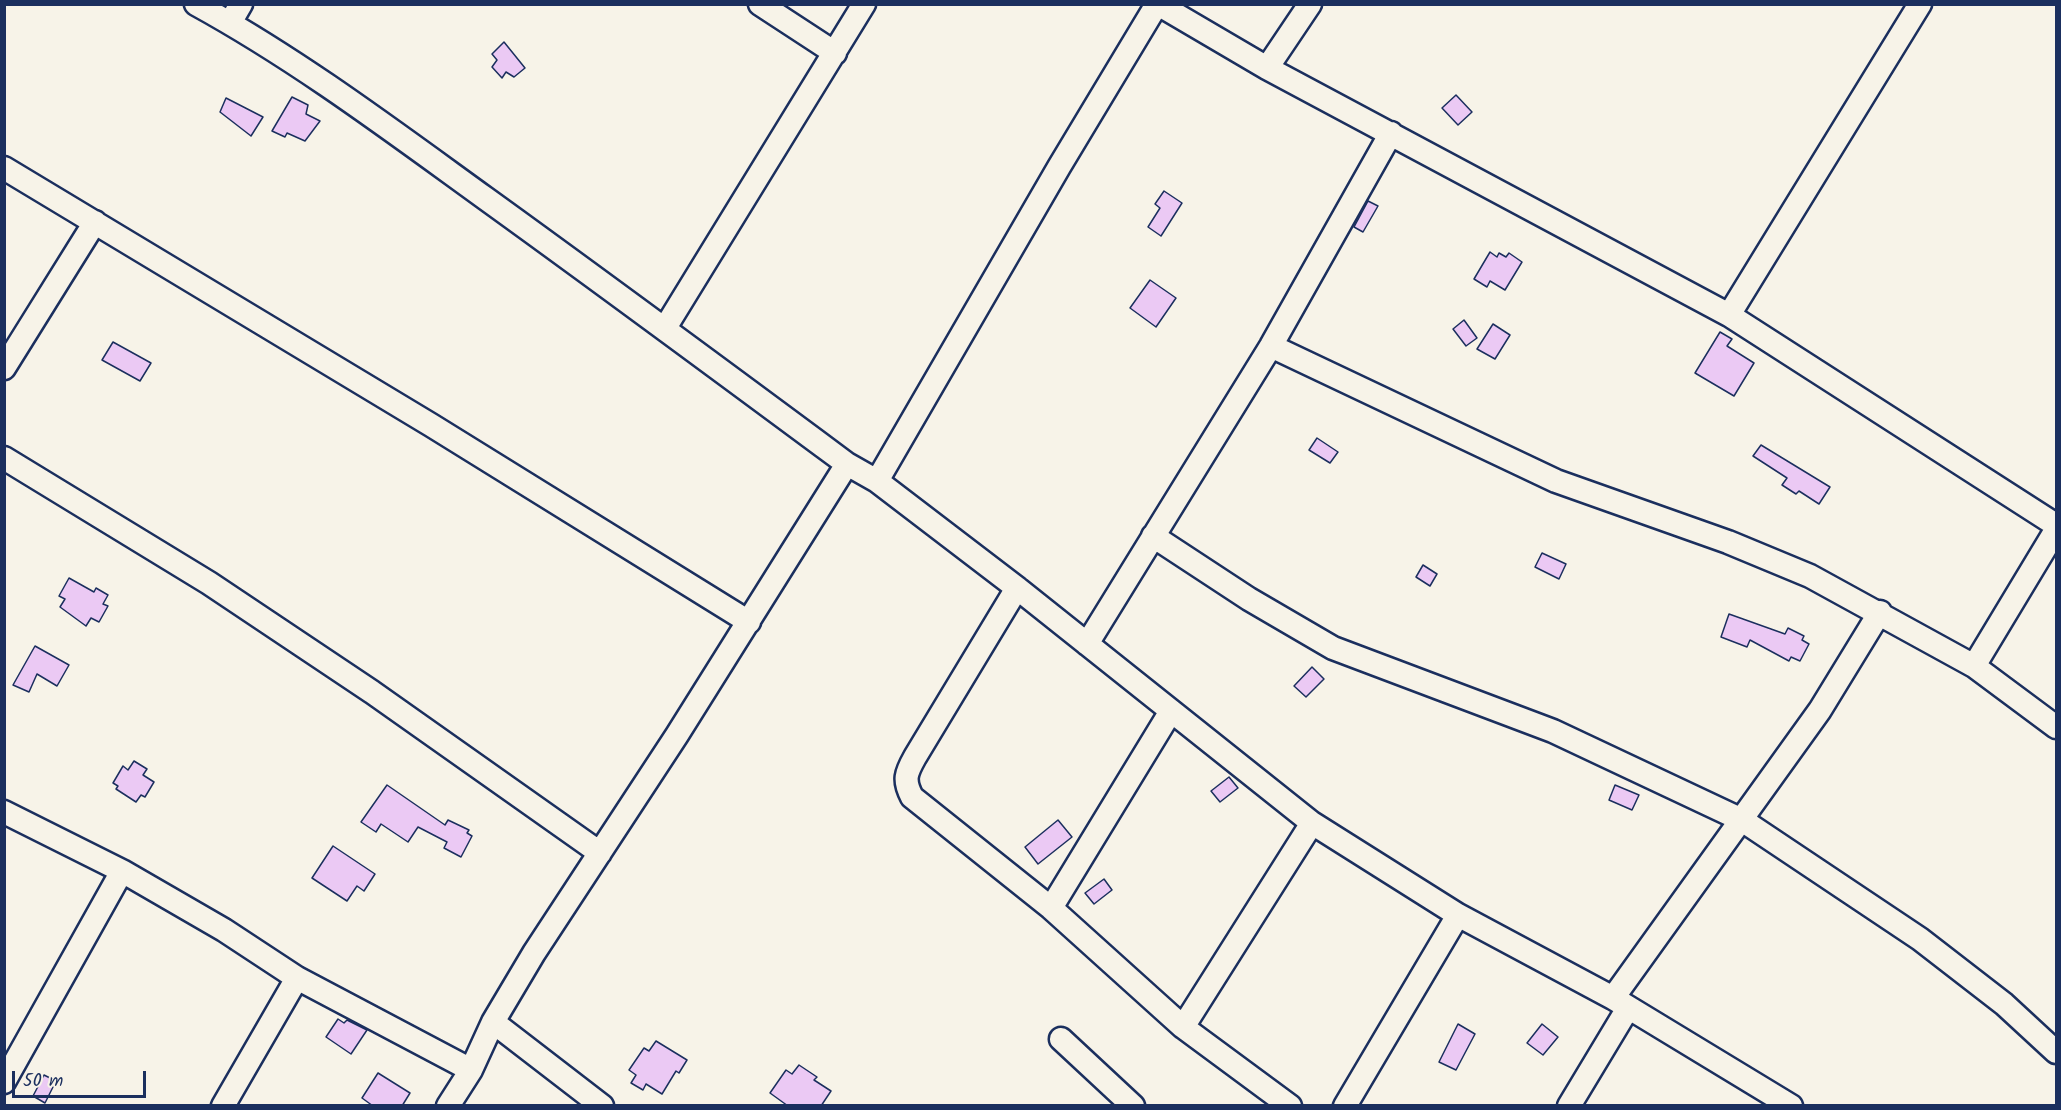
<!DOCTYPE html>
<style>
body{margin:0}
#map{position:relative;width:2061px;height:1110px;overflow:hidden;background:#f7f3e8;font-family:Kalam,sans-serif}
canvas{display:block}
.frame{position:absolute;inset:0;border:6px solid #1b2f5e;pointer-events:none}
.scale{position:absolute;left:12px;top:1071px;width:134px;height:27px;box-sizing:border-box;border:3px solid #1b2f5e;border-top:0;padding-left:8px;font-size:18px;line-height:21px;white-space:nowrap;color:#1b2f5e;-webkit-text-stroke:4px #f7f3e8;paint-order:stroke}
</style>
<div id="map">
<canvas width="2061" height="1110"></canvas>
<div class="frame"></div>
<div class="scale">50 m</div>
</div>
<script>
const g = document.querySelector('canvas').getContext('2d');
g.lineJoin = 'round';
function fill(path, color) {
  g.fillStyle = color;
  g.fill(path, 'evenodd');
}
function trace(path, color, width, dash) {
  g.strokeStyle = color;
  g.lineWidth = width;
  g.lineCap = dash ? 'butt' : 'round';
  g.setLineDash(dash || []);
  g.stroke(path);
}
const building = new Path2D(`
 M 504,42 L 525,68 L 514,77 L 506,72 L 502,78 L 492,67 L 497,60 L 492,54 Z
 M 1456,95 L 1472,112 L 1458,125 L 1442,108 Z
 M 292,97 L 308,105 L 306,114 L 320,121 L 305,141 L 287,133 L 285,137 L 272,131 Z
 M 226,98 L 263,117 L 251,136 L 220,112 Z
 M 1164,191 L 1182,203 L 1161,236 L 1148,227 L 1160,208 L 1155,204 Z
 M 1368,201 L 1378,206 L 1363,232 L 1354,227 Z
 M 1490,252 L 1497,257 L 1499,253 L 1506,257 L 1509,253 L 1522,262 L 1505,290 L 1490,281 L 1487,287 L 1474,279 Z
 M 1150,280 L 1176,298 L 1156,327 L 1130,308 Z
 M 1464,320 L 1477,338 L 1466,346 L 1453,329 Z
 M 1493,324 L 1510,335 L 1495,359 L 1477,349 Z
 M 1720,332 L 1732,339 L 1727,346 L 1754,363 L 1734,396 L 1695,373 Z
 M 113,342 L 151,363 L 140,381 L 102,360 Z
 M 1317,438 L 1338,452 L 1330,463 L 1309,450 Z
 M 1761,445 L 1830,487 L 1819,504 L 1799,491 L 1796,494 L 1782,485 L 1787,478 L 1753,456 Z
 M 1542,553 L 1566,564 L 1559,579 L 1535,567 Z
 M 1423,565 L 1437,574 L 1430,586 L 1416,577 Z
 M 69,578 L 94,592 L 96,588 L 108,595 L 103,604 L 108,606 L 99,622 L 91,618 L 86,626 L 60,607 L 65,599 L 59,596 Z
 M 1729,614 L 1785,634 L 1788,628 L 1804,636 L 1802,640 L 1809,644 L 1800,661 L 1791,657 L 1789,661 L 1750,640 L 1747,647 L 1721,637 Z
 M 35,646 L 69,665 L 57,686 L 37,674 L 29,692 L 13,685 Z
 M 1312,667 L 1324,679 L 1306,697 L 1294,686 Z
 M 134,761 L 147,769 L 143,775 L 154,782 L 145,797 L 141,795 L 136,802 L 116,789 L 118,786 L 113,783 L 123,766 L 128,770 Z
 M 1229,777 L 1238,788 L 1220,802 L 1211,791 Z
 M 387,785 L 445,825 L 448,820 L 469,830 L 467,833 L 472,836 L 461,857 L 444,848 L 447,842 L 418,827 L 408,842 L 381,824 L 376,832 L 361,822 Z
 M 1615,785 L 1639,795 L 1632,810 L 1609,800 Z
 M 1058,820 L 1072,837 L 1038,864 L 1025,847 Z
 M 333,846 L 375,874 L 364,891 L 357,886 L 347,901 L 312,878 Z
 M 1104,879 L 1112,890 L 1094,904 L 1085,893 Z
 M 338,1019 L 344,1023 L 347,1020 L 367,1030 L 351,1054 L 326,1037 Z
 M 1458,1024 L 1475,1034 L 1456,1070 L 1439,1062 Z
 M 1542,1024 L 1558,1037 L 1543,1055 L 1527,1043 Z
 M 656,1041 L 687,1060 L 679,1073 L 676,1071 L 662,1094 L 646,1084 L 643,1090 L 631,1083 L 636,1075 L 629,1070 L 644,1048 L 649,1051 Z
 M 799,1065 L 817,1077 L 814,1080 L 831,1091 L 821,1106 L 788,1106 L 770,1093 L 786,1070 L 792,1074 Z
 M 378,1073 L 410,1093 L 402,1106 L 373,1106 L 362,1098 Z
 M 44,1075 L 56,1081 L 45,1103 L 33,1096 Z`);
const minor = new Path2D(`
 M 196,4 C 298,60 391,130 485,198 C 607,286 727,375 847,464 L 877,481 L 1017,588 L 1312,823 L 1458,915 L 1613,998 L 1791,1106
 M 760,4 L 835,53
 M 1158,4 L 1267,68 L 1729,315 L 2056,525
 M 230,23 L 241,4
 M 1267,68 L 1310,4
 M 4,168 L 431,425 L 749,622
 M 1729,315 L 1920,4
 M 665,328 L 864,4
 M 1271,346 L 1556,481 L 1728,542 L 1810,576 L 1974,666 L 2056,727
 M 4,368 L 95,222
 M 4,458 L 209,583 L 372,692 L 600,853
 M 877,481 L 1059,167 L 1157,4
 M 1153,536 L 1249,599 L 1333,648 L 1553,731 L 1742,820 L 1920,939 L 2004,1004 L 2056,1052
 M 1017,588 L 915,757 C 906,773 903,780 912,797 L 1051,908 L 1183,1027 L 1290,1106
 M 1087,644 L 1271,346 L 1391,133
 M 1974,666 L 2056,530
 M 4,812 L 122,871 L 224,930 L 297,978 L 471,1070
 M 1051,908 L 1171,711
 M 1613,998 L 1820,710 L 1880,612
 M 493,1022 L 602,1106
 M 1183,1027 L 1312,823
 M 1061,1039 L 1133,1106
 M 4,1082 L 122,871
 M 223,1106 L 297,978
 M 448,1106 L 471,1070 L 493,1022 L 534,953 L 677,735 L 847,464
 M 1345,1106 L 1458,915
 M 1569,1106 L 1628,1008`);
fill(building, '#ebc9f4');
trace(building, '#1b2f5e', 1.5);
trace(minor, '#1b2f5e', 27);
trace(minor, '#f7f3e8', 22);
</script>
